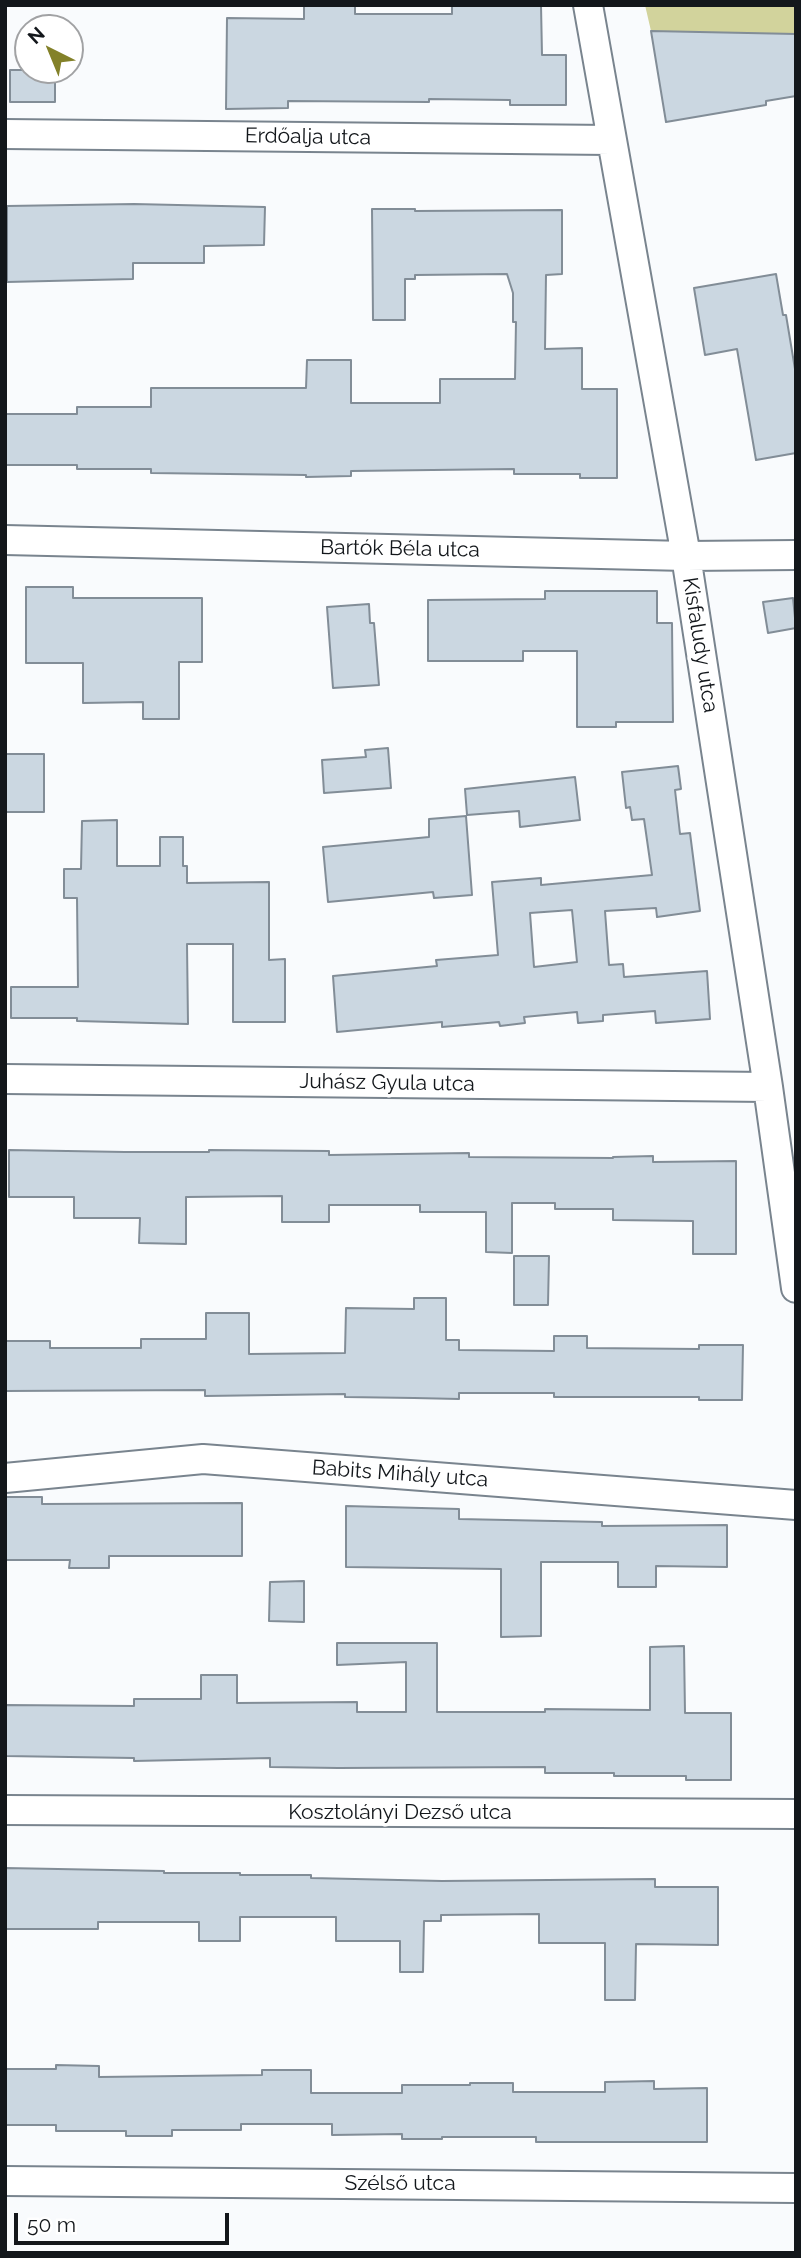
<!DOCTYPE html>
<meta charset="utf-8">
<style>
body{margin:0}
#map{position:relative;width:801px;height:2258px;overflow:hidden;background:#f9fbfd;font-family:Raleway,sans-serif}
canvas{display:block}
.frame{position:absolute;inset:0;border:7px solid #13171b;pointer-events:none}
.north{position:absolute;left:14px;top:14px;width:70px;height:70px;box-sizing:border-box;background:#fff;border:2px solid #a1a2a4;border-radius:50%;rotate:317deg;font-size:19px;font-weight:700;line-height:28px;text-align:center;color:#13171b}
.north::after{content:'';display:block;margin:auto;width:24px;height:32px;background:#838129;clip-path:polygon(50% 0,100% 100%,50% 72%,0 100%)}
.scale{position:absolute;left:14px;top:2213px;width:215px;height:32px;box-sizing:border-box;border:4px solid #13171b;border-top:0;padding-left:9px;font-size:21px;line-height:24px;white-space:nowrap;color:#13171b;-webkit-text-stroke:5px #fff;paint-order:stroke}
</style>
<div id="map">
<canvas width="801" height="2258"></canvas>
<div class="frame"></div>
<div class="north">N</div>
<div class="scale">50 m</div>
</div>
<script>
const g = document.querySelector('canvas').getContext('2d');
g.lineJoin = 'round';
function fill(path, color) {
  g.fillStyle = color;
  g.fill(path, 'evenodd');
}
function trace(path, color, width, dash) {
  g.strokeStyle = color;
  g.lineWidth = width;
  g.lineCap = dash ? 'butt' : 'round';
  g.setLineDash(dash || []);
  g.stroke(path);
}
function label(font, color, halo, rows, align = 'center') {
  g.font = font + ' Raleway,sans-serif';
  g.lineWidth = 7;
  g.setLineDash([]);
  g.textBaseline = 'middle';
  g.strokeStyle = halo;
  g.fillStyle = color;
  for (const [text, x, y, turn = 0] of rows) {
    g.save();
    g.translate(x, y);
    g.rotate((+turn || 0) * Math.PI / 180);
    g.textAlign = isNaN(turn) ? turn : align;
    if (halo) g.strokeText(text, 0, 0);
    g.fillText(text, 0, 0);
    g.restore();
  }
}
const green = new Path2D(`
 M 645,5 L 796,5 L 796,34 L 651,31 Z`);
const building = new Path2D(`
 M 304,5 L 355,5 L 355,14 L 452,14 L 452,5 L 541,5 L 542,55 L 566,55 L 566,105 L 510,105 L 510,100 L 429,99 L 429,102 L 288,101 L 288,108 L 226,109 L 227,18 L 304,19 Z
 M 651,31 L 796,34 L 796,96 L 766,101 L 766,105 L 666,122 Z
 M 10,70 L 55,70 L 55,102 L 10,102 Z
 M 134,204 L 265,207 L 264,245 L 204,246 L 204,263 L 133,263 L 133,279 L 7,282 L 7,206 Z
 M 372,209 L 415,209 L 415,211 L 562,210 L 562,274 L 546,275 L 545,349 L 582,348 L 582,389 L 617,389 L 617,478 L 580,478 L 580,474 L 514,474 L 514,469 L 351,471 L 351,476 L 306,477 L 306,475 L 151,473 L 151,469 L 77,469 L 77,465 L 5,465 L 5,414 L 77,414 L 77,407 L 151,407 L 151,388 L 306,388 L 307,360 L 351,360 L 351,403 L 440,403 L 440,379 L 515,379 L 516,322 L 513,322 L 513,293 L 507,274 L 415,275 L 415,279 L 405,279 L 405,320 L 373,320 Z
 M 776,274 L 783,315 L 786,315 L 796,375 L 796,453 L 756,460 L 737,349 L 705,355 L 694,288 Z
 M 26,587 L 73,587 L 73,598 L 202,598 L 202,662 L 179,662 L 179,719 L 143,719 L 143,702 L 83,703 L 83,663 L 26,663 Z
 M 545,591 L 657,591 L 657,623 L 672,623 L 673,722 L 616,722 L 616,727 L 577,727 L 577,651 L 523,651 L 523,661 L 428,661 L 428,600 L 545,599 Z
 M 793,598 L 796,628 L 768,633 L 763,602 Z
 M 369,604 L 370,623 L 374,623 L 379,685 L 333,688 L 327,607 Z
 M 388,748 L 391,788 L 324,793 L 322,760 L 366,757 L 365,750 Z
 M 5,754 L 44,754 L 44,812 L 5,812 Z
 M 678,766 L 681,789 L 675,790 L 680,834 L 690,833 L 700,911 L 657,917 L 656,908 L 605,911 L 609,965 L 623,964 L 624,977 L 707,971 L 710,1019 L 656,1023 L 655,1011 L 603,1015 L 603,1021 L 578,1023 L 577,1012 L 524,1017 L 525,1023 L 500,1026 L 499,1022 L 442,1027 L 442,1022 L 337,1032 L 333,976 L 437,966 L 436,960 L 498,955 L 492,882 L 541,878 L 541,885 L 652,875 L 644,819 L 632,820 L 630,807 L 626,808 L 622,772 ZM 572,910 L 577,962 L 534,967 L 530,913 Z
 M 575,777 L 580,820 L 520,827 L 519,811 L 467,815 L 465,789 Z
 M 466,816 L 472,895 L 434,898 L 433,892 L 328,902 L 323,847 L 429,837 L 429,819 Z
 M 117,820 L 117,866 L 160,866 L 160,837 L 183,837 L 183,866 L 187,866 L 187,883 L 269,882 L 269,960 L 285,959 L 285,1022 L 233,1022 L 233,944 L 187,944 L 188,1024 L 77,1021 L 77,1018 L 11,1018 L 11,987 L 78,987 L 77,898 L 64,898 L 64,869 L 81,869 L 82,821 Z
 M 9,1150 L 125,1152 L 209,1152 L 209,1150 L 329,1151 L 329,1155 L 469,1153 L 469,1157 L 613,1158 L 613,1157 L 653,1156 L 653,1162 L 736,1161 L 736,1254 L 693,1254 L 693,1221 L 613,1220 L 613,1209 L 555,1209 L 555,1203 L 512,1203 L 512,1253 L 486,1252 L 486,1212 L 420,1212 L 420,1205 L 329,1205 L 329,1222 L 282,1222 L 282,1196 L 186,1197 L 186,1244 L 139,1243 L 140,1218 L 74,1218 L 74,1197 L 9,1197 Z
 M 514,1256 L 549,1256 L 548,1305 L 514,1305 Z
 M 414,1298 L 446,1298 L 446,1340 L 459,1340 L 459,1350 L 554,1351 L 554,1336 L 587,1336 L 587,1348 L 699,1349 L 699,1345 L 743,1345 L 742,1400 L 699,1400 L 699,1397 L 554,1397 L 554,1393 L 459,1393 L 459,1399 L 414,1398 L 345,1397 L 345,1394 L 205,1396 L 205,1390 L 5,1391 L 5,1341 L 50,1341 L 50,1348 L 141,1348 L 141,1339 L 206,1339 L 206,1313 L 249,1313 L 249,1354 L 345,1353 L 346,1308 L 414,1309 Z
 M 5,1497 L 42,1497 L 42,1504 L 242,1503 L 242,1556 L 109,1556 L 109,1568 L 69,1568 L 70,1560 L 5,1560 Z
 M 346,1506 L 459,1509 L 459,1519 L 602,1522 L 602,1526 L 727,1525 L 727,1567 L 656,1566 L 656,1587 L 618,1587 L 618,1562 L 541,1562 L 541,1636 L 501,1637 L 501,1569 L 346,1567 Z
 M 304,1581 L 304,1622 L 269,1621 L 270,1582 Z
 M 337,1643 L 437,1643 L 437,1712 L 545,1712 L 545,1709 L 650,1710 L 650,1647 L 684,1646 L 685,1713 L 731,1713 L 731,1780 L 686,1780 L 686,1776 L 614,1776 L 614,1773 L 545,1773 L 545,1767 L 338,1768 L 270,1767 L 270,1758 L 134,1761 L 134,1758 L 5,1756 L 5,1705 L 134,1706 L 134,1699 L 201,1699 L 201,1675 L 237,1675 L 237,1703 L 357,1702 L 357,1712 L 406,1712 L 406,1662 L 337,1665 Z
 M 5,1868 L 164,1871 L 164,1873 L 240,1873 L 240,1875 L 311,1875 L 311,1878 L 442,1881 L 655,1879 L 655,1887 L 718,1887 L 718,1945 L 636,1944 L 635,2000 L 605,2000 L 605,1943 L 539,1943 L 539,1914 L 441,1915 L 441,1921 L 424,1921 L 423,1972 L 400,1972 L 400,1941 L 336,1941 L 336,1917 L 240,1917 L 240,1941 L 199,1941 L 199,1922 L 98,1922 L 98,1929 L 5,1929 Z
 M 56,2065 L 99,2066 L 99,2077 L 262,2075 L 262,2070 L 311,2070 L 311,2093 L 402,2093 L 402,2085 L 470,2085 L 470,2083 L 513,2083 L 513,2092 L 605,2092 L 605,2082 L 654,2081 L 654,2089 L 707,2088 L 707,2142 L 536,2142 L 536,2137 L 442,2137 L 442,2139 L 402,2139 L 402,2134 L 332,2135 L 332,2124 L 241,2124 L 241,2130 L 172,2130 L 172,2136 L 126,2136 L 126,2131 L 56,2131 L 56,2125 L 5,2125 L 5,2069 L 56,2069 Z`);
const minor = new Path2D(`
 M 588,5 L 686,556 L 768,1087 L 796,1288
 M 5,134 L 611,140
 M 5,540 L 686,556 L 796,555
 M 5,1079 L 768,1087
 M 5,1478 L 203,1459 L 796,1505
 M 5,1810 L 796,1814
 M 5,2181 L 796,2188`);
const streetNames = [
 ["Erdőalja utca",308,137,1],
 ["Bartók Béla utca",400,549,1],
 ["Kisfaludy utca",700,645,81],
 ["Juhász Gyula utca",387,1083,1],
 ["Babits Mihály utca",400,1474,4],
 ["Kosztolányi Dezső utca",400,1813],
 ["Szélső utca",400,2184]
];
fill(green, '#d2d39c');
fill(building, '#cbd7e1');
trace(building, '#828d97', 2);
trace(minor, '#79848e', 32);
trace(minor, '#fff', 28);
label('21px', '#13171b', '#fff', streetNames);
</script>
